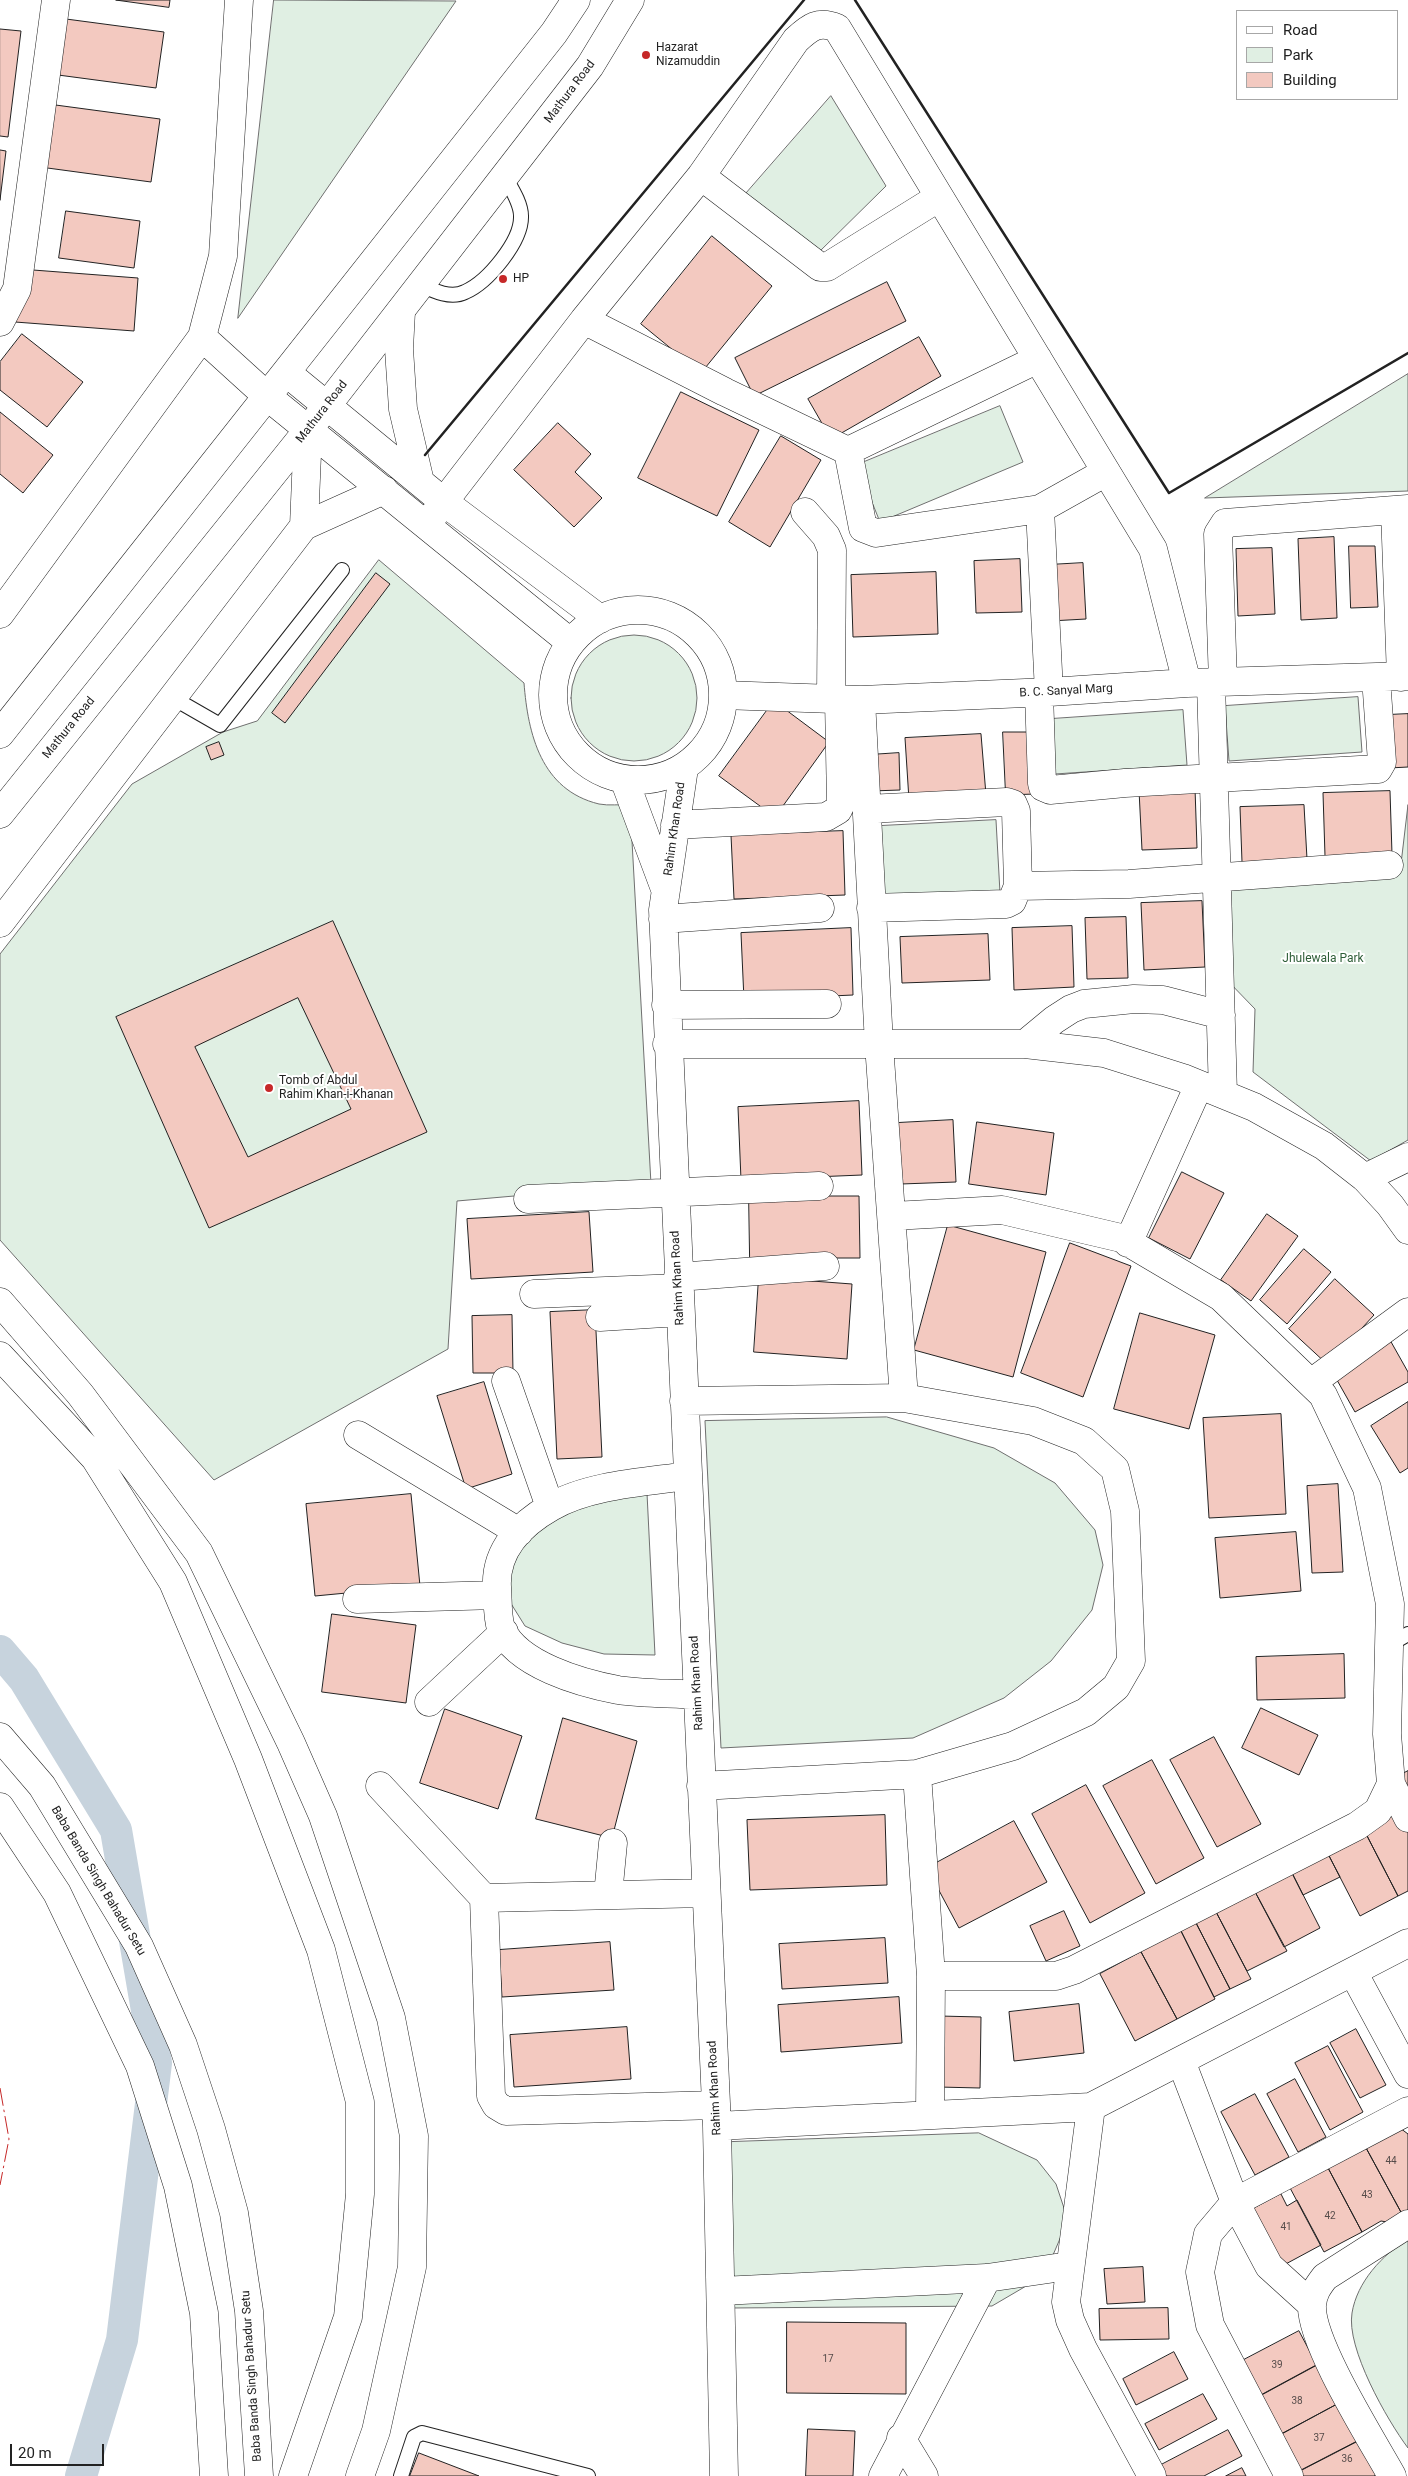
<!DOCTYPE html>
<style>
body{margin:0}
#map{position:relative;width:1408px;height:2476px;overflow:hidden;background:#fff;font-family:Roboto,sans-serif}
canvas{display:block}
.legend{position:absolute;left:1236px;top:10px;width:162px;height:90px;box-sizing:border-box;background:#fff;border:1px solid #a7a7a7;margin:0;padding:6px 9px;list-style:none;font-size:15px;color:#222}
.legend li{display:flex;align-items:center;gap:10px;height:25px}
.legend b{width:25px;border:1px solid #a7a7a7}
.scale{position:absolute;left:10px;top:2444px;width:94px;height:22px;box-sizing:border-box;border:2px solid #222;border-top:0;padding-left:6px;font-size:15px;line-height:18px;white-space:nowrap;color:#222;-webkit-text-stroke:4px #fff;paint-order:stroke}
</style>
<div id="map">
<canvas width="1408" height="2476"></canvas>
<ul class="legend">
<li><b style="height:6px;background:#fff"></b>Road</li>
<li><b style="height:14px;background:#e0efe3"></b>Park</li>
<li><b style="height:14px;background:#f3c9c0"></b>Building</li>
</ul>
<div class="scale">20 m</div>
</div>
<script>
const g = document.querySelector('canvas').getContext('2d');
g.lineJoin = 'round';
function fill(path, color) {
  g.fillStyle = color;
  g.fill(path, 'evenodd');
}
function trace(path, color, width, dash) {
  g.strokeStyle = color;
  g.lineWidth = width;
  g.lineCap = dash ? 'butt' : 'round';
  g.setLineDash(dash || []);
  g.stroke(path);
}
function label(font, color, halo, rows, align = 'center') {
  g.font = font + ' Roboto,sans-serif';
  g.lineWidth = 4;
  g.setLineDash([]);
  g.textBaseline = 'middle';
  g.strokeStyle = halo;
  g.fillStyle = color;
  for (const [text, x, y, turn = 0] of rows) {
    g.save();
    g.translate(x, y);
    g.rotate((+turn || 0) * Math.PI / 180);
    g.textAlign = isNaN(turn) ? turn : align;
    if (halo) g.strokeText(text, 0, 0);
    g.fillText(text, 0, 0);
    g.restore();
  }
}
const green = new Path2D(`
 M 274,0 L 456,1 L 238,318 Z
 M 831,96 L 886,186 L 817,254 L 743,197 Z
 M 1408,374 L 1408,491 L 1205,498 Z
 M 1000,406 L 1023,462 L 880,522 L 857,465 Z
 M 379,560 L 524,683 C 528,734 541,790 599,804 C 609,806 620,804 630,805 L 651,1184 L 457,1201 L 448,1349 L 214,1480 L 0,1240 L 0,954 L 132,784 L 223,732 L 257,721 Z
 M571 698a63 63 0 1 1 126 0a63 63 0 1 1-126 0Z
 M 1358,697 L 1362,752 L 1229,761 L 1225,706 Z
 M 1183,710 L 1187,765 L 1055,774 L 1051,719 Z
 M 1408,805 L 1408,1140 L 1371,1161 L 1253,1072 L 1255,1009 L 1224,977 L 1223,894 L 1243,878 L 1400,869 Z
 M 996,820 L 1000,893 L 884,899 L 880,826 Z
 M 887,1417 L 994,1448 L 1055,1483 L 1095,1530 L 1103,1565 L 1092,1610 L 1051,1661 L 1004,1698 L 913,1738 L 721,1748 L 705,1421 Z
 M 647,1493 L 655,1655 L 604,1654 L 562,1643 L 525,1626 L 510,1602 L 509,1555 C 538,1530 570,1504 608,1495 C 620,1492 635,1494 647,1493 Z
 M 979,2133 L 1037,2160 L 1056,2184 L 1068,2220 L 1053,2255 L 1033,2282 L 992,2306 L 731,2308 L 731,2142 Z
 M 1408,2239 L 1408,2448 C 1387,2420 1346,2348 1352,2313 C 1357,2282 1382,2255 1408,2239 Z`);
const canal = new Path2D(`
 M 0,1651 L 24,1679 L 116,1830 L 156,2063 L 122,2340 L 81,2476`);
const building = new Path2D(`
 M 116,0 L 170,0 L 169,7 Z
 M 66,19 L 164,32 L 156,88 L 58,75 Z
 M 0,29 L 21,31 L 8,137 L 0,136 Z
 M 48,104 L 160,119 L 151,182 L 40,167 Z
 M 0,150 L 6,151 L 0,200 Z
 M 66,211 L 140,221 L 134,268 L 59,258 Z
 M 712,236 L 772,286 L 701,373 L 641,324 Z
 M 20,269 L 138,278 L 134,331 L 15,322 Z
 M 887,282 L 906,321 L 754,396 L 735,358 Z
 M 22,334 L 83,382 L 47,427 L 0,390 L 0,362 Z
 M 919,337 L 941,376 L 831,439 L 808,399 Z
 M 681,392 L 759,430 L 717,516 L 638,478 Z
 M 0,412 L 53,455 L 23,493 L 0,474 Z
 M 558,423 L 591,454 L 575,472 L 602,498 L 574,527 L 514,470 Z
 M 781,436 L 821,460 L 770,547 L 729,522 Z
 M 1334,537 L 1337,618 L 1301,620 L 1298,539 Z
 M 1349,546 L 1375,546 L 1378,607 L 1351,608 Z
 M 1272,548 L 1275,614 L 1238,616 L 1236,549 Z
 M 1020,559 L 1022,612 L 976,613 L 974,561 Z
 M 1083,563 L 1086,619 L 1050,621 L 1048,565 Z
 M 936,572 L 938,634 L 853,637 L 851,575 Z
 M 376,573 L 390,584 L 285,723 L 272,713 Z
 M 774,701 L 829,742 L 775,817 L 719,776 Z
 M 1408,714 L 1408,767 L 1389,768 L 1387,715 Z
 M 1003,732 L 1032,732 L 1035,794 L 1006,795 Z
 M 981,734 L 986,795 L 909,800 L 905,738 Z
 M 219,742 L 224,755 L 211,760 L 206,747 Z
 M 899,753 L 900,790 L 871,791 L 869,755 Z
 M 1195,788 L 1197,848 L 1142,850 L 1139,790 Z
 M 1390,791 L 1392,854 L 1325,856 L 1323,793 Z
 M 1304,805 L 1307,859 L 1242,862 L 1240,807 Z
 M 843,831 L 845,895 L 734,899 L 731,835 Z
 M 1202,901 L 1205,967 L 1144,970 L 1141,903 Z
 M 1126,917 L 1128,978 L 1087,979 L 1085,918 Z
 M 333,921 L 427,1132 L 209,1228 L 116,1017 Z
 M 1072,926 L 1074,987 L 1014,990 L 1012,928 Z
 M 851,928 L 853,995 L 744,1000 L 741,933 Z
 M 988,934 L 990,980 L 902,983 L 900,937 Z
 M 298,998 L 351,1109 L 248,1157 L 195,1047 Z
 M 859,1101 L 862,1175 L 741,1180 L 738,1107 Z
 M 953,1120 L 956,1182 L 901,1184 L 897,1123 Z
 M 977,1122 L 1054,1133 L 1046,1195 L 969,1184 Z
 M 1182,1172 L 1224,1193 L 1190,1259 L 1149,1238 Z
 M 749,1196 L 859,1196 L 860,1258 L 750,1258 Z
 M 589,1212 L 593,1272 L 471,1279 L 467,1219 Z
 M 1267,1214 L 1298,1236 L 1251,1301 L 1221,1280 Z
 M 948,1225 L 1046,1252 L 1013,1377 L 914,1350 Z
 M 1070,1243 L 1131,1266 L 1083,1397 L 1021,1373 Z
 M 1304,1249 L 1331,1272 L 1287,1324 L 1260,1300 Z
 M 759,1277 L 852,1284 L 847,1359 L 754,1352 Z
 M 1335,1279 L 1374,1315 L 1328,1365 L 1289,1329 Z
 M 595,1310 L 602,1457 L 557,1459 L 550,1312 Z
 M 1140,1313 L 1215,1335 L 1189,1429 L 1114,1409 Z
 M 512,1315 L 513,1373 L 473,1373 L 472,1316 Z
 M 1390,1340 L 1408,1372 L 1408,1382 L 1355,1412 L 1333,1373 Z
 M 484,1382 L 512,1474 L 466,1489 L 437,1396 Z
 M 1408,1402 L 1408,1468 L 1400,1473 L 1371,1426 Z
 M 1281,1414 L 1286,1514 L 1209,1518 L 1203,1418 Z
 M 1338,1484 L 1343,1572 L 1312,1573 L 1307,1486 Z
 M 411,1494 L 420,1586 L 315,1596 L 306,1504 Z
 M 1296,1532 L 1301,1591 L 1220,1598 L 1215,1538 Z
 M 332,1614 L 416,1625 L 406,1703 L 322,1692 Z
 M 1344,1654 L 1345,1698 L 1257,1700 L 1256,1657 Z
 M 1261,1708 L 1318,1735 L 1299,1775 L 1242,1748 Z
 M 445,1709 L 522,1736 L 498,1809 L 420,1783 Z
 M 563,1718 L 637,1741 L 612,1838 L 536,1819 Z
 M 1214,1737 L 1261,1824 L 1217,1847 L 1170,1760 Z
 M 1152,1760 L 1204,1858 L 1156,1884 L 1103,1786 Z
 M 1408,1771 L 1408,1808 L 1393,1779 Z
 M 1086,1785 L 1145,1893 L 1090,1923 L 1032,1814 Z
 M 1399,1812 L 1408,1828 L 1408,1891 L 1398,1896 L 1364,1830 Z
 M 885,1815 L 887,1885 L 750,1890 L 747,1820 Z
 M 1014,1821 L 1047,1882 L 959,1928 L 927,1868 Z
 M 1364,1830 L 1398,1896 L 1360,1916 L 1326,1850 Z
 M 1326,1850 L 1340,1877 L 1303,1895 L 1290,1869 Z
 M 1290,1869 L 1320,1928 L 1284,1947 L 1253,1888 Z
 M 1253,1888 L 1287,1951 L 1247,1971 L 1214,1908 Z
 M 1214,1908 L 1251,1979 L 1230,1989 L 1194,1919 Z
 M 1064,1911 L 1080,1946 L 1046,1961 L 1030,1926 Z
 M 1194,1919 L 1230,1989 L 1214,1997 L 1179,1927 Z
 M 1179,1927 L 1215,1999 L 1177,2019 L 1139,1948 Z
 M 885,1938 L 888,1983 L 782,1989 L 779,1944 Z
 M 610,1942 L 614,1990 L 502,1997 L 499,1950 Z
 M 1141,1952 L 1177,2019 L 1135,2041 L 1100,1974 Z
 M 899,1997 L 902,2043 L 781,2052 L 778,2005 Z
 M 1079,2004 L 1084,2053 L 1014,2061 L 1009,2012 Z
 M 939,2016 L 981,2017 L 980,2088 L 938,2087 Z
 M 627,2027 L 631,2079 L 514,2087 L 510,2035 Z
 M 1356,2029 L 1386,2085 L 1360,2098 L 1330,2043 Z
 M 1328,2046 L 1363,2112 L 1330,2130 L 1295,2063 Z
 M 1295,2079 L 1326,2137 L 1298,2152 L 1267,2094 Z
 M 1255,2094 L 1289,2157 L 1255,2175 L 1221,2112 Z
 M 1400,2128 L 1408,2134 L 1408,2210 L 1402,2214 L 1365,2146 Z
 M 1365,2146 L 1402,2214 L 1387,2222 L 1381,2221 L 1362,2232 L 1327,2166 Z
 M 1327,2166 L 1362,2232 L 1324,2252 L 1289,2186 Z
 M 1281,2194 L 1287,2206 L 1297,2200 L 1321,2245 L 1282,2266 L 1251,2210 Z
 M 1143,2267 L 1145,2302 L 1107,2304 L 1104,2269 Z
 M 1168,2308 L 1169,2339 L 1100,2340 L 1099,2309 Z
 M 787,2322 L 906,2323 L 906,2394 L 787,2393 Z
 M 1299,2331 L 1317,2365 L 1256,2398 L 1236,2364 Z
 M 1174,2352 L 1188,2379 L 1136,2405 L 1123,2379 Z
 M 1317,2365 L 1337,2404 L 1278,2436 L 1256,2398 Z
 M 1203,2394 L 1217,2419 L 1159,2450 L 1145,2424 Z
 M 1340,2403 L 1360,2440 L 1298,2472 L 1278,2436 Z
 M 808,2429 L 855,2431 L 853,2476 L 806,2476 Z
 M 1228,2430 L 1242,2456 L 1204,2476 L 1166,2476 L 1161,2465 Z
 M 1360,2440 L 1379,2473 L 1374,2476 L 1300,2476 L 1298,2472 Z
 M 419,2453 L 479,2476 L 410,2476 Z
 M 1242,2468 L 1246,2476 L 1226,2476 Z`);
const service = new Path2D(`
 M 421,285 C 434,291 451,299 465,292 C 488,282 522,241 521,216 C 521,203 511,188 505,177
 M 173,698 L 220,725 L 342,570
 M 1387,1646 L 1408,1634
 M 401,2476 L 414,2437 L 422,2433 L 588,2476`);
const minor = new Path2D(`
 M 701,176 L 820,267 L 827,267 L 938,198
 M 401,311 L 399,349 L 403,409 L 420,482
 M 584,320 L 725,392 L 848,451
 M 0,322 L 17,289 L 56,0
 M 202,337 L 268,397 L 570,642
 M 1038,359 L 848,451 L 863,528 L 876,533 L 1040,509 L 1106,472
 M 287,373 L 444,502 L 600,619
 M 1040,509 L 1049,692
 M 1395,510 L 1401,677
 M 805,512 L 826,536 L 832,550 L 831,698
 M 426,525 L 584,320 L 701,176 L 796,40 C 810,27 819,20 837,28 L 1153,549 L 1187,683
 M 304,526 L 384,490
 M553 695a85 85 0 1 1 170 0a85 85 0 1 1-170 0Z
 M 0,614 L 202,337 L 223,256 L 239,0
 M 1223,682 L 1218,534 L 1225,523 L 1408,509
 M 1211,683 L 1223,1094
 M 1039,693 L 1042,783 L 1043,787 L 1050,790 L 1125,783 L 1378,769 L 1382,762 L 1376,678
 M 723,695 L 861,700 L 1049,692 L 1187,683 L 1408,676
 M 861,700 L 879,1044 L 904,1398
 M 684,768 L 663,910 L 717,2126 L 724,2476
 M 624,779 L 665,889
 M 867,809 L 1007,802 L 1013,804 L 1016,811 L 1018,886 L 1012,901 L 1006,904 L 871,908
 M 675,825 L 826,817 L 838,810 L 841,803 L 839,699
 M 1018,886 L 1129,884 L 1389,865
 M 663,919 L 820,908
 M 0,923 L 304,526 L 308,430
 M 666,1005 L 827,1004
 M 667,1044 L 1025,1044 L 1104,1053 L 1183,1078 L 1254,1107 L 1324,1146 L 1365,1178 L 1390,1205 L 1408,1230
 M 1025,1044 L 1054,1020 L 1071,1009 L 1084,1004 L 1134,999 L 1163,1000 L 1221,1015
 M 1365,1178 L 1408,1157
 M 528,1199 L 819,1186
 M 893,1216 L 1002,1210 L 1121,1238 L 1221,1297 L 1323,1395 L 1367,1488 L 1390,1604 L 1387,1734 L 1391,1784 L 1378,1811 L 1357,1826 L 1074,1970 L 1056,1976 L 931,1976 L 917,1774
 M 1128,1243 L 1199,1085
 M 678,1277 L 825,1266
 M 534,1294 L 678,1288
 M 600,1317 L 680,1312
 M 506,1381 L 550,1507
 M 1311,1383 L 1408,1312
 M 684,1401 L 904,1398 L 1033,1421 L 1084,1441 L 1115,1469 L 1125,1511 L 1131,1661 L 1116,1687 L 1086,1712 L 1013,1746 L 917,1774 L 701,1786
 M 358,1435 L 519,1532
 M 687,1476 C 645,1482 588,1485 551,1507 C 521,1524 495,1550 497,1587 C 498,1599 497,1617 501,1628 C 517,1665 581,1683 618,1690 C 644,1694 671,1693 697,1695
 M 357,1599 L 497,1595
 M 429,1702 L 504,1632
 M 1391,1784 L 1408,1818
 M 380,1786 L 484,1898 L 706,1893
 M 608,1895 L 613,1843
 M 484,1898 L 491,2096 L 496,2105 L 506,2111 L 716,2105
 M 1353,1972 L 1408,2074
 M 1181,2061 L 1235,2202 L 1269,2266 L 1312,2305
 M 1091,2107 L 1066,2302 L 1070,2320 L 1083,2349 L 1152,2476
 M 930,2115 L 931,1976
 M 717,2126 L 1091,2107 L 1408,1943
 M 721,2291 L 987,2278 L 1069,2266
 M 901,2438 L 924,2476
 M 883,2476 L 987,2278
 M 1289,2476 L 1210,2325 L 1200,2272 L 1208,2234 L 1235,2202 L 1408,2111
 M 1392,2476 C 1372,2440 1310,2342 1312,2305 C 1313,2293 1318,2286 1325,2277 L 1408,2224`);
const tertiary = new Path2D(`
 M 0,1302 L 80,1394 L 199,1553 L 291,1743 L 323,1816 L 391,2018 L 414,2136 L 412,2267 L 376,2431 L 360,2476
 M 0,1356 L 95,1458 L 173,1582 L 248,1759 L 321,1950 L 360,2102 L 360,2194 L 348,2317 L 293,2476`);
const primary = new Path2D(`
 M 0,734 L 554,33 L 576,0
 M 0,814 L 308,430 L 590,66 L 630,0`);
const trunk = new Path2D(`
 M 0,1737 L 42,1786 L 139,1946 L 183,2045 L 211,2129 L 234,2213 L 249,2311 L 259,2476
 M 0,1807 L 57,1893 L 140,2066 L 178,2186 L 204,2313 L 214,2476`);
const wall = new Path2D(`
 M 855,0 L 1169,493 L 1408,353
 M 425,455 L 804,0`);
const power = new Path2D(`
 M 0,2088 L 9,2139 L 0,2185`);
const markers = [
 [646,55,5,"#c62828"],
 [503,279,5,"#c62828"],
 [269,1088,5,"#c62828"]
];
const numberNames = [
 ["44",1391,2161],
 ["43",1367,2195],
 ["42",1330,2216],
 ["41",1286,2227],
 ["17",828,2359],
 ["39",1277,2365],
 ["38",1297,2401],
 ["37",1319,2438],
 ["36",1347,2459]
];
const poiNames = [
 ["Hazarat",656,48],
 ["Nizamuddin",656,62],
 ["HP",513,279],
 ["Tomb of Abdul",279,1081],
 ["Rahim Khan-i-Khanan",279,1095]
];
const streetNames = [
 ["Mathura Road",570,92,-53],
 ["Mathura Road",322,412,-52],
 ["B. C. Sanyal Marg",1066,691,-3],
 ["Mathura Road",69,728,-51],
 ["Rahim Khan Road",675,829,-82],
 ["Rahim Khan Road",678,1278,-93],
 ["Rahim Khan Road",697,1683,-93],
 ["Baba Banda Singh Bahadur Setu",98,1881,59],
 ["Rahim Khan Road",715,2088,-93],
 ["Baba Banda Singh Bahadur Setu",252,2376,-94]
];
const parkNames = [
 ["Jhulewala Park",1323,959]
];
fill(green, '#e0efe3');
trace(green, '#6f6f6f', 1);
trace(canal, '#c7d3dd', 32);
fill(building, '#f3c9c0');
trace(building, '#222', 1);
trace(service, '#222', 16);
trace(minor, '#222', 29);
trace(tertiary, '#222', 29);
trace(primary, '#222', 29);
trace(trunk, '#222', 29);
trace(service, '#fff', 14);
trace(minor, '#fff', 28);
trace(tertiary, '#fff', 28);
trace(primary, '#fff', 28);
trace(trunk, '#fff', 28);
trace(wall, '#222', 2.5);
trace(power, '#c62828', 1, [18, 4, 2.5, 4]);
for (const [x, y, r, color] of markers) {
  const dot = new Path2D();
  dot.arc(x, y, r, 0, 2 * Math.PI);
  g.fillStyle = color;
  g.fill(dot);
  trace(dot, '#fff', 2);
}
label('10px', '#564c4a', null, numberNames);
label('12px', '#222', '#fff', poiNames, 'left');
label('12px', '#222', '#fff', streetNames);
label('12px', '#2f5e38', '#fff', parkNames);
</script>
